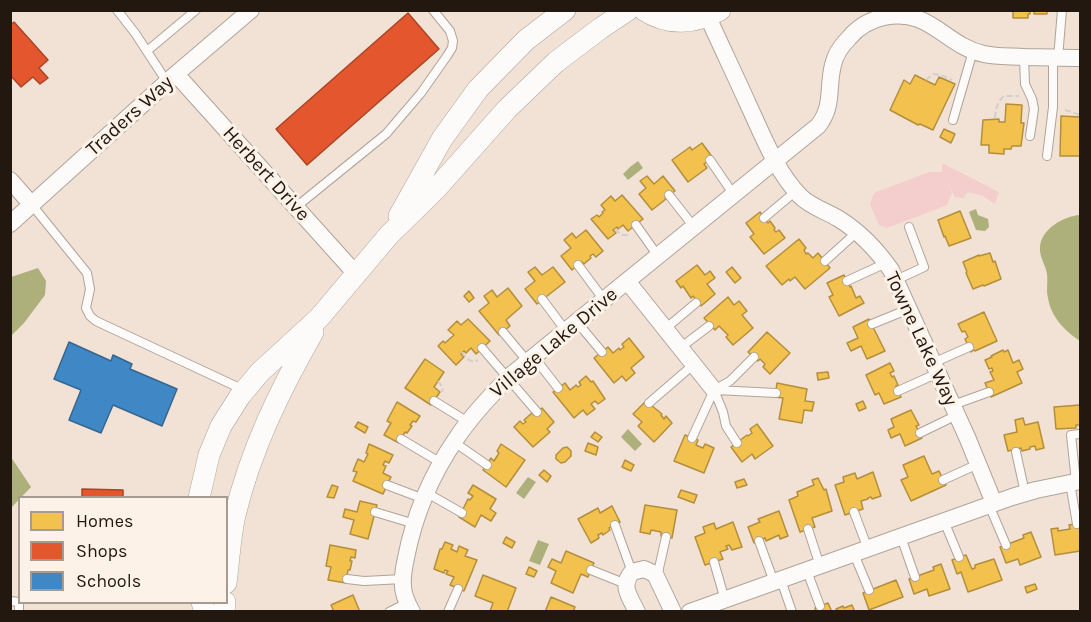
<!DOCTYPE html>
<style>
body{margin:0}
#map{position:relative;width:1091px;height:622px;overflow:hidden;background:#f1e2d5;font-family:Karla,sans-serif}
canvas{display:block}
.frame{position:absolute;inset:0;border:12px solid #221810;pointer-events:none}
.legend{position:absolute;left:18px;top:496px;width:210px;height:108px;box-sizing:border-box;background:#fdf2e8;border:2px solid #a59b92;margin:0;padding:8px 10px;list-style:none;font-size:18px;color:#221810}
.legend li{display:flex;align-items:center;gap:12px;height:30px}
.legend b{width:30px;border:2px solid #a59b92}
</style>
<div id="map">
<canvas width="1091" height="622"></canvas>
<div class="frame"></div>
<ul class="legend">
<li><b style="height:16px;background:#f2c14e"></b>Homes</li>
<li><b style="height:16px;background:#e4572e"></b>Shops</li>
<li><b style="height:16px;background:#3f88c5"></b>Schools</li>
</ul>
</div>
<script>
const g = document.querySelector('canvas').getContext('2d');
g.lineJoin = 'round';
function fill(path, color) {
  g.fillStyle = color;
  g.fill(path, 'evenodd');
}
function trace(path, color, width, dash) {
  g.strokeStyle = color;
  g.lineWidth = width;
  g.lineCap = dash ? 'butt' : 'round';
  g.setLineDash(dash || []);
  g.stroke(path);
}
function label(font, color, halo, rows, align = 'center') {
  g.font = font + ' Karla,sans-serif';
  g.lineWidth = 6;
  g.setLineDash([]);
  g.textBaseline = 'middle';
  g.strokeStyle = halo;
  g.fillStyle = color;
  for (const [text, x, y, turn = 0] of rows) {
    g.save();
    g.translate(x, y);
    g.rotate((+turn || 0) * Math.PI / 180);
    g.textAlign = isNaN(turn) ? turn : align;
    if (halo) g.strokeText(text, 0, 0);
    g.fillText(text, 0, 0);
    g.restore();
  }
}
const green = new Path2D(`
 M 942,163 L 999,192 L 995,204 L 983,196 L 968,192 L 963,198 L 955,197 L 946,180 L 952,193 L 947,205 L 887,228 L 879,225 L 870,204 L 874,193 L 929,172 L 942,172 Z`);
const water = new Path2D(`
 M 638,161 L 643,168 L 628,180 L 623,174 L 630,167 Z
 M 976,209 L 978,215 L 988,219 L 989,227 L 985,231 L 976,230 L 969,212 Z
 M 1080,215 L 1080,341 C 1065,331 1051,317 1048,298 C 1046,290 1048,282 1047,274 C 1046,265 1039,257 1040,247 C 1041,229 1064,216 1080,215 Z
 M 38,268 L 46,281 L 45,295 L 24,323 L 11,336 L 11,277 Z
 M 628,429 L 642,444 L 635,451 L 621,437 Z
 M 11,457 L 31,487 L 11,508 L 10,508 Z
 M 528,477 L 536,482 L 524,499 L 516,493 Z
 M 538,540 L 549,544 L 540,565 L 529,561 Z`);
const homes = new Path2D(`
 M 1013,10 L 1030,10 L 1030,14 L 1028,14 L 1028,18 L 1013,18 Z
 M 1034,10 L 1055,10 L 1047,11 L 1047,14 L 1034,14 Z
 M 915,75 L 935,85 L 939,77 L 955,84 L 933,130 L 920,124 L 918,125 L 890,110 L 904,80 L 910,84 Z
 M 1006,104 L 1022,105 L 1021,123 L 1024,123 L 1021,146 L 1012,146 L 1011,149 L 1004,149 L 1004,154 L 989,153 L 989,145 L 981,145 L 983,120 L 999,119 L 999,122 L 1005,122 Z
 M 1061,116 L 1080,117 L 1080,156 L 1060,156 Z
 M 944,129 L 955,134 L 951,143 L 940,137 Z
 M 702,143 L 713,158 L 704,164 L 707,168 L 688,182 L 672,160 L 690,147 L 692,150 Z
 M 647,176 L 654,184 L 663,176 L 675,191 L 665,198 L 666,199 L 652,210 L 639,194 L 646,188 L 640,181 Z
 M 622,195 L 643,219 L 628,231 L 623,225 L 618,229 L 617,227 L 613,230 L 616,233 L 608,239 L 591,219 L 597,215 L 599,217 L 603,213 L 602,212 L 605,210 L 601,205 L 611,196 L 615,201 Z
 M 960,211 L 971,238 L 949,246 L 945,236 L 944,237 L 938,220 Z
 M 760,212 L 768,223 L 770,221 L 775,228 L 774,230 L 776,232 L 779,230 L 785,238 L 764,254 L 750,237 L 754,234 L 746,223 Z
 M 586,230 L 603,251 L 596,257 L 593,254 L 590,256 L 591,258 L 584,264 L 582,262 L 572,270 L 561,256 L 571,248 L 564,240 L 572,233 L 576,238 Z
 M 799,239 L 806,248 L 804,250 L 806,254 L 808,253 L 813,258 L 818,253 L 830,268 L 805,289 L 795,277 L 790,281 L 789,279 L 782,285 L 766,266 Z
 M 990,253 L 993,262 L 995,261 L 1001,279 L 984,286 L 983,285 L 973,289 L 966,273 L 967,272 L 963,262 L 979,255 L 979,256 Z
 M 697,265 L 705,275 L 710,271 L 715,278 L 707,284 L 715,294 L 701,306 L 693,296 L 691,298 L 683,286 L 681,288 L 676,281 Z
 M 535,267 L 542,275 L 553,267 L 565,282 L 537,304 L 525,289 L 535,281 L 528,272 Z
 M 732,267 L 741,278 L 735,283 L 726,272 Z
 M 844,275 L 850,287 L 851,286 L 856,298 L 860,296 L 864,303 L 839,316 L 829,297 L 833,295 L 827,283 Z
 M 508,288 L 522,306 L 506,320 L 510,326 L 499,335 L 479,311 L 489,303 L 484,296 L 492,290 L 497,297 Z
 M 469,291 L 474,298 L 469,302 L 464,296 Z
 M 728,297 L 734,305 L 739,301 L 747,311 L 742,315 L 753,328 L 733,345 L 726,337 L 728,335 L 719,326 L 715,330 L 704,318 Z
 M 984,312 L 997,341 L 975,351 L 974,350 L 971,352 L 965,339 L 968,337 L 965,331 L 962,332 L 958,324 Z
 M 468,319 L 490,341 L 476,354 L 471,348 L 466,353 L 464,351 L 461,354 L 464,357 L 456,365 L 438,346 L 443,341 L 445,343 L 454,335 L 448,330 L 457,321 L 461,325 Z
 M 869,319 L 885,351 L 867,359 L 861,346 L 851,351 L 847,343 L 858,338 L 853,327 Z
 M 767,332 L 790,353 L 770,374 L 763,367 L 765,364 L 760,359 L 758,361 L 748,352 Z
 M 629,338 L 644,357 L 631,368 L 635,373 L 626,381 L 622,376 L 614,383 L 594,358 L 608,347 L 613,353 L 619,348 L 620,350 L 624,347 L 622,344 Z
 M 1003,350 L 1004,352 L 1008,350 L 1013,363 L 1019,360 L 1023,369 L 1017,372 L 1022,383 L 991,397 L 985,383 L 994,380 L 990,372 L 993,371 L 992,368 L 989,369 L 985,360 L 992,357 L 991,356 Z
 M 425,359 L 444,372 L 434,387 L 440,392 L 431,405 L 405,388 Z
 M 890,363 L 894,371 L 890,373 L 892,377 L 894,376 L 898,385 L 896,386 L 901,397 L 884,404 L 879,393 L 875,395 L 866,375 Z
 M 828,372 L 829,378 L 818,380 L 817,373 Z
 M 586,376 L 591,382 L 593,381 L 605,399 L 598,404 L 595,401 L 591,404 L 595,409 L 587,415 L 583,410 L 574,418 L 553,392 L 565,383 L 570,390 L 576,385 L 578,387 L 581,385 L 579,382 Z
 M 777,383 L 807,389 L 805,401 L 814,402 L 812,411 L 804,410 L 802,423 L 779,419 L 783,398 L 775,397 Z
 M 646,401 L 662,414 L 661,415 L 664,419 L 666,416 L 672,423 L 654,442 L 638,426 L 642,422 L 633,414 Z
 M 863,401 L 866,408 L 859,411 L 856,404 Z
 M 397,402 L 420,416 L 416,422 L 413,421 L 410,425 L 412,426 L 407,433 L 405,432 L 399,443 L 384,435 L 391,423 L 387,421 Z
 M 1080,405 L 1080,430 L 1080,425 L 1076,425 L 1076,428 L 1056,429 L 1054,407 Z
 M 542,408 L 554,422 L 547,429 L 550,432 L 533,447 L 514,427 L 520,421 L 523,424 L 526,422 L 524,420 L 532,413 L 534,415 Z
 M 911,410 L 919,425 L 916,426 L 922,438 L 905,446 L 900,434 L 891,438 L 888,430 L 894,427 L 891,419 Z
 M 1023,418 L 1025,425 L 1038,422 L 1044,448 L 1036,450 L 1035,446 L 1030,447 L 1030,449 L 1022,451 L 1021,448 L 1008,451 L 1004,435 L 1017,432 L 1015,420 Z
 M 358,422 L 368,427 L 365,433 L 355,427 Z
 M 757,424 L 773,446 L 755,459 L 752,454 L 742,462 L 731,447 L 747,435 L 748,436 L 752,433 L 750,429 Z
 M 595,432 L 602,437 L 598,442 L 591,437 Z
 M 685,435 L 698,440 L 696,445 L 703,448 L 705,444 L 714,448 L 704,473 L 674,461 Z
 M 588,443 L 598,447 L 596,455 L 585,451 Z
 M 369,444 L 393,455 L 389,463 L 385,461 L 383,465 L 386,466 L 383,473 L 391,477 L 383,494 L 353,481 L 357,472 L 353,471 L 358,459 L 364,462 L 368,454 L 366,453 Z
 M 501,444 L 525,460 L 506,487 L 483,470 L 491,458 L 494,461 L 499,453 L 497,451 Z
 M 567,447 L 571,451 L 571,456 L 565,462 L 561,463 L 556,459 L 556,455 L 563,448 Z
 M 924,456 L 932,474 L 939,471 L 946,485 L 911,501 L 901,480 L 908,477 L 903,465 Z
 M 625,460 L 634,465 L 631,471 L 622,467 Z
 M 544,470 L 551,476 L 547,482 L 539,475 Z
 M 873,472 L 881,496 L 872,499 L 871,497 L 868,498 L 868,499 L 861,501 L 863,509 L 845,515 L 835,485 L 844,482 L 843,477 L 855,473 L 857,479 Z
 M 818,478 L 824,490 L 826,489 L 832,511 L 812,518 L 815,527 L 800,532 L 789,500 L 798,496 L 797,492 L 814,485 L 812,480 Z
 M 744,479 L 747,485 L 737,488 L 735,482 Z
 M 332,485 L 338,487 L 334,498 L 327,497 Z
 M 473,485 L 496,499 L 490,509 L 496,513 L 491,521 L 481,515 L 475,527 L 459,517 L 468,499 L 470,500 L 473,496 L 468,493 Z
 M 681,490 L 697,495 L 694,503 L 678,497 Z
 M 360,501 L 377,505 L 368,539 L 350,534 L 354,520 L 343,517 L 345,509 L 357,512 Z
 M 645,505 L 677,510 L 672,538 L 661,536 L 661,532 L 651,530 L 650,534 L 640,532 Z
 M 612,506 L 620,522 L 609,528 L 610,530 L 603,535 L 602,533 L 598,535 L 599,538 L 591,543 L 578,519 L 598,508 L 600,513 Z
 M 779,511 L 788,536 L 780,539 L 779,535 L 766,541 L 765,538 L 754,543 L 748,527 L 760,522 L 758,519 Z
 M 733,522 L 742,547 L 732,550 L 729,545 L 726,546 L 728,549 L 720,552 L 723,559 L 705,565 L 695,537 L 705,533 L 703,527 L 714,523 L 716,529 Z
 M 1080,523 L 1080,551 L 1055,555 L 1051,529 L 1058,528 L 1058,531 L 1070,529 L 1069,525 Z
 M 1031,532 L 1041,557 L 1020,565 L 1018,559 L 1006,563 L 1000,547 L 1024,538 L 1023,535 Z
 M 506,537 L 515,542 L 512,548 L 503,543 Z
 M 445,542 L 453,545 L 451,549 L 457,552 L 459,546 L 468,550 L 465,556 L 477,560 L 464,591 L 450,585 L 454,577 L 446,574 L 448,571 L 445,570 L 444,573 L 434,569 L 440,549 L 442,549 Z
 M 330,545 L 356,550 L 355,558 L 351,557 L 350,561 L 352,561 L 350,570 L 348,570 L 346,583 L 328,580 L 331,567 L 326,566 Z
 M 566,551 L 594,563 L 588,577 L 581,574 L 573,593 L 551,583 L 556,571 L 548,567 L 552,559 L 561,563 Z
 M 966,555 L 972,569 L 975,568 L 975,565 L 994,559 L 1002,580 L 968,592 L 961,572 L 957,574 L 952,560 Z
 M 941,564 L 950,589 L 929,596 L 927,589 L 914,594 L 909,579 L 934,570 L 933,567 Z
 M 529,567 L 537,571 L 534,577 L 526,574 Z
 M 483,575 L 516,588 L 507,612 L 490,611 L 493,603 L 475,596 Z
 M 896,580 L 903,597 L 869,610 L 863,593 Z
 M 1035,584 L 1037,589 L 1027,593 L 1025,587 Z
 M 353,595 L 360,612 L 334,612 L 331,605 Z
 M 551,597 L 575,607 L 573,612 L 545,612 Z
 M 828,603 L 832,612 L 816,612 L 815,608 Z
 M 852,605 L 855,612 L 834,612 L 837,610 L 836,609 L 843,606 L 844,608 Z`);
const shops = new Path2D(`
 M 408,13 L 439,49 L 307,165 L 276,129 Z
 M 14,22 L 48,60 L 39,68 L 48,78 L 40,84 L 33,77 L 21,87 L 10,75 L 10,25 Z
 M 82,489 L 123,490 L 123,498 L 82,498 Z`);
const schools = new Path2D(`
 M 69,342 L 111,361 L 113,355 L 132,364 L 130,369 L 177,389 L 162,426 L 113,405 L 101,433 L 69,420 L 81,390 L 54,379 Z`);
const path = new Path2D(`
 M 926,80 L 933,74 L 941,75 L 952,80
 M 1065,110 L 1080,115
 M 995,118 C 996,109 997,102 1004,96 L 1019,96
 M 615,229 L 622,235 L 629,235
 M 462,352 L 467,359 L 474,362 L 478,360
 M 438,381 L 443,388 L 442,392`);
const service = new Path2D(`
 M 117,10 L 135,33 L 167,82
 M 147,51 L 196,10
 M 1024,57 L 1025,84 L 1032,99 L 1034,109 L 1030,136
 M 1058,58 L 1062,10
 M 953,120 L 973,51
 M 1047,156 L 1053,107 L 1053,58
 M 710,160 L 734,195
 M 669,195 L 694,227
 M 32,205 L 87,273 L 90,289 L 86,308 L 90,316 L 96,321 L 244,390
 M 296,207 L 386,134 L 421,93 L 447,56 L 452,48 L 453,41 L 450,31 L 433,10
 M 764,218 L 796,191
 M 636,225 L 658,256
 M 825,261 L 857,232
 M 578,265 L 604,300
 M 896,280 L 924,267 L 909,227
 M 847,281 L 886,263
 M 542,299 L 566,331
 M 577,322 L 602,352
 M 872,324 L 909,309
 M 665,329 L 696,303
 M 503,332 L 528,362
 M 482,348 L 537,412
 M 680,348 L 709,326
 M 534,357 L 558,388
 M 933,363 L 969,347
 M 714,390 L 723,412 L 726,426 L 737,443
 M 716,390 L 776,393
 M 898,391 L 938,373
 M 434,401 L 468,422
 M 649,403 L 693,365
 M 953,405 L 989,392
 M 920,433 L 957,415
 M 692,438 L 714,390 L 730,381 L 754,357
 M 401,439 L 441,463
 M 454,442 L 487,465
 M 1016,452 L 1025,493
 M 943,480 L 978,464
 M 1076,482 L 1071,435 L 1080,434
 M 1070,483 L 1077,524
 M 387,485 L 424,499
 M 427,493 L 462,513
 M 989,505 L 1006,545
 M 375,512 L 415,524
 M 854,512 L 868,549
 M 944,521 L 959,557
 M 615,525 L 632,572
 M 808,529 L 820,566
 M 901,537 L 915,577
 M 759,541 L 774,582
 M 854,554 L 869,590
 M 714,562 L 725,600
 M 591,570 L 626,584
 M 807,571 L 820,606
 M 657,577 L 666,537
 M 347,579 L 364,581 L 403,579
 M 781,580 L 792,612
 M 10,601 L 19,602 L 19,612
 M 389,612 L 407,603
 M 448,612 L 458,589`);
const minor = new Path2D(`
 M 708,17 C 721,46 735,75 748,104 C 763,136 776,171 800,196 C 811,207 826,211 839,219 C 860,232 877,250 891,270 L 967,437 L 994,503
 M 176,74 L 356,274
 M 10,180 L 32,205
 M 10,224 L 176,74 L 251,10
 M 627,281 L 714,390
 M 412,612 C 407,603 403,595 403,586 C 402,576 404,567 406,558 C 414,516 432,474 456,439 C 471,416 490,396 510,376 L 818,126 C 834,106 827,88 833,65 C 835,55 842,45 849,38 C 858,27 870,20 884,17 C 930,7 945,46 984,54 C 997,57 1012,56 1025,57 C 1044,57 1062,58 1080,58
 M 637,612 C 630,597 620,586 632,572 L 644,569 L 655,574 L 673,612
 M 690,612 L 1012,497 L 1036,490 L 1080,481`);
const tertiary = new Path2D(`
 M 644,10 C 668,26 696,24 720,10
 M 399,216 L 442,139 L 478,89 L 526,40 L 565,10
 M 199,498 L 209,455 L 221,426 L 240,396 L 260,372 L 319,318 L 389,235 L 436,189 L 507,109 L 556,62 L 601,28 L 628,10
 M 226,583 C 229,561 230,537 235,515 C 251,449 280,390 313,332
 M 202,602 L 205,612
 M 224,612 L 225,602`);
const streetNames = [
 ["Traders Way",130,116,-42],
 ["Herbert Drive",266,174,48],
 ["Towne Lake Way",921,339,65],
 ["Village Lake Drive",554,343,-40]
];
fill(green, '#f4cecc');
fill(water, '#adb07a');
fill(homes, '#f2c14e');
trace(homes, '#b48e3b', 1.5);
fill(shops, '#e4572e');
trace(shops, '#aa4425', 1.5);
fill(schools, '#3f88c5');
trace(schools, '#36668f', 1.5);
trace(service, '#afa49a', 10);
trace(minor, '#afa49a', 18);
trace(tertiary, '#afa49a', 22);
trace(path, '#d3cfcc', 2, [6, 3]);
trace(service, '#fdfbf9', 8);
trace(minor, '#fdfbf9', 16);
trace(tertiary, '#fdfbf9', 21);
label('20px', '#221810', '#fdf2e8', streetNames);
</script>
